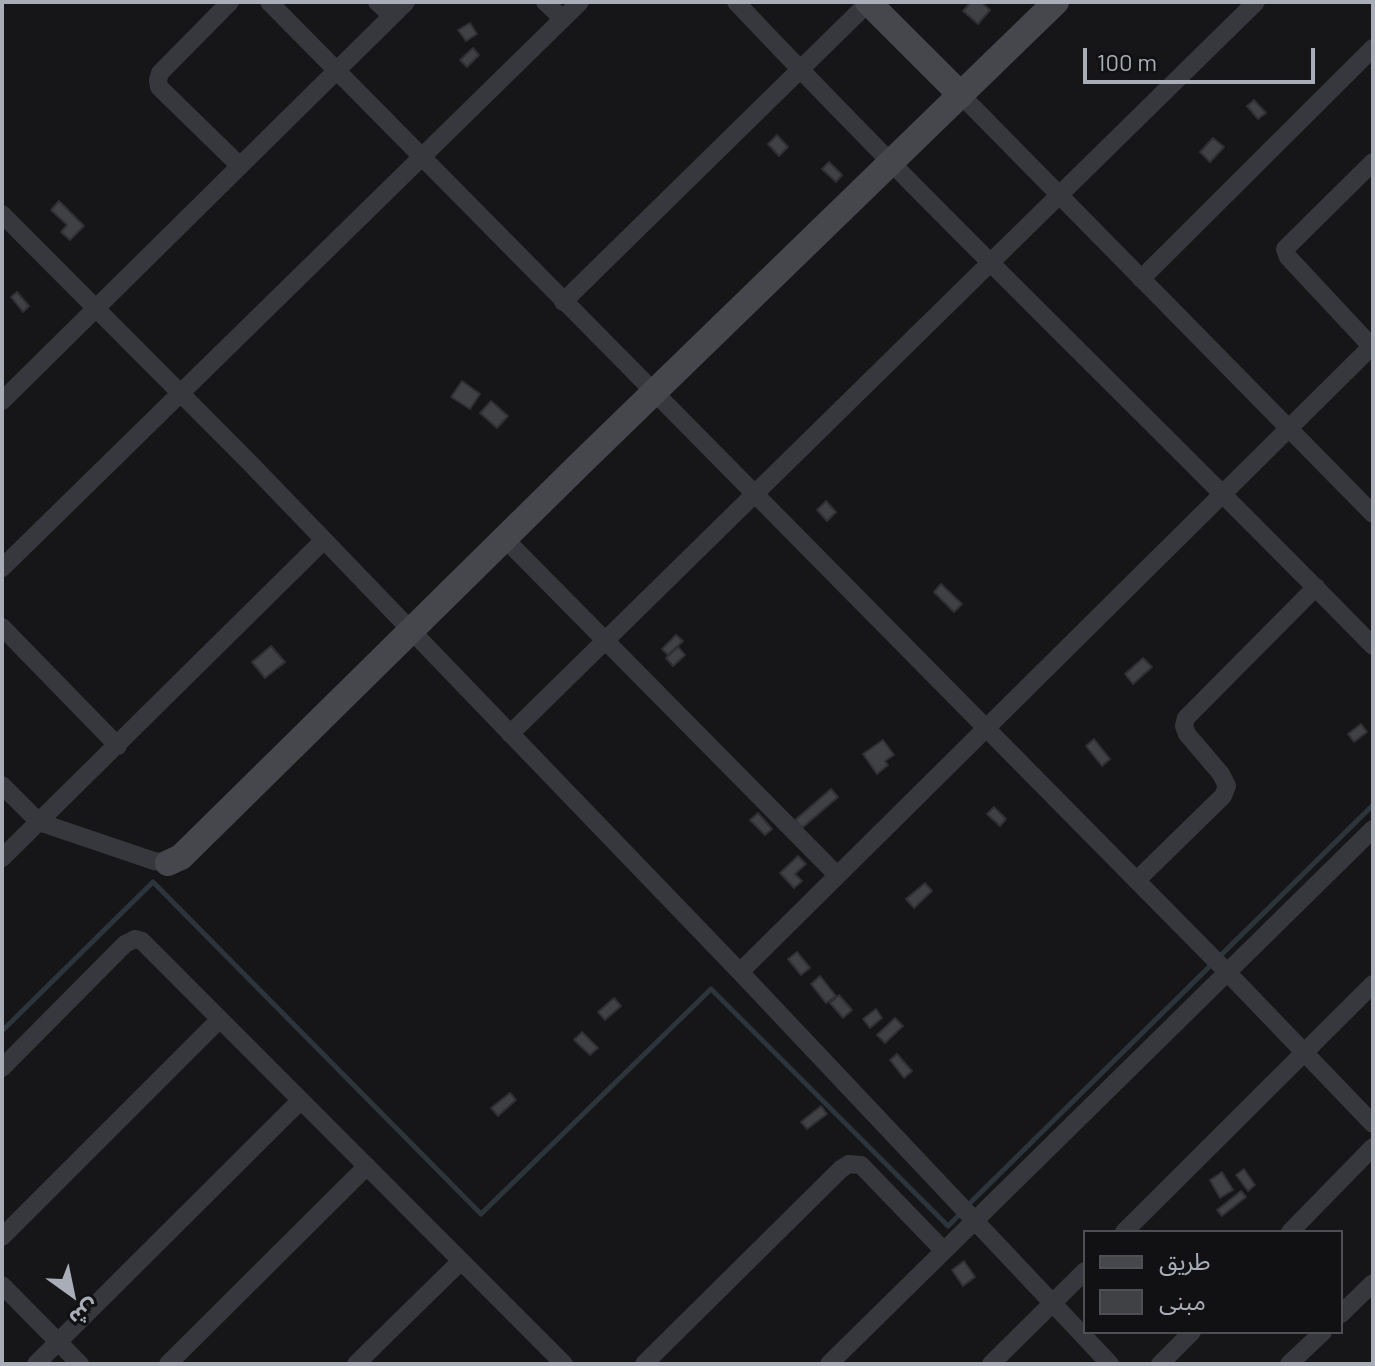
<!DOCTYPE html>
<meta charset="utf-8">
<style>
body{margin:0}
#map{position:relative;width:1375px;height:1366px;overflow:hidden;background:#161618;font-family:Barlow,"Noto Sans Arabic",sans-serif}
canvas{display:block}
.frame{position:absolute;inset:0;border:4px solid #a8adb8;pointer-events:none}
.legend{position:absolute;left:1083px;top:1230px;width:260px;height:104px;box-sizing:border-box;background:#111113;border:2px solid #4d4f55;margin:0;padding:10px 14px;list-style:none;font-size:24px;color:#a8adb8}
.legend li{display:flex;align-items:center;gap:16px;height:40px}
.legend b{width:40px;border:2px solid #4d4f55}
.north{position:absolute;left:32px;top:1254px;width:80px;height:80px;-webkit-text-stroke:6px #111113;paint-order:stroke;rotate:147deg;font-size:22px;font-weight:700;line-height:32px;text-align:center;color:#a8adb8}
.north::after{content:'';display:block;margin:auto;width:28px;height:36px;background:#a8adb8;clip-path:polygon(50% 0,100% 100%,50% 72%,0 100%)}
.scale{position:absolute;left:1083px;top:48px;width:232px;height:36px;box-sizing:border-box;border:4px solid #a8adb8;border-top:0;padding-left:10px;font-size:24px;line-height:28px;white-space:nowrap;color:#a8adb8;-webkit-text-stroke:6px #111113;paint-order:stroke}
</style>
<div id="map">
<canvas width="1375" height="1366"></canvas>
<div class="frame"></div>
<ul class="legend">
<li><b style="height:10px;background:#45474d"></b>طريق</li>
<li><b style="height:22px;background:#404145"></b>مبنى</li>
</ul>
<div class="north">ش</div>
<div class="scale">100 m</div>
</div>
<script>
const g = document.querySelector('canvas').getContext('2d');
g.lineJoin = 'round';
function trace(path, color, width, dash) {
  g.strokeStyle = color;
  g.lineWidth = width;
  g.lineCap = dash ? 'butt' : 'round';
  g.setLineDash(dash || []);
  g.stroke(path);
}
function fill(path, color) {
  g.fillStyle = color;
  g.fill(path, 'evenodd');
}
const stream = new Path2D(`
 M 2,1031 L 153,882 L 481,1214 L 711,989 L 948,1226 L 961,1213
 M 968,1205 L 1373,805`);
const building = new Path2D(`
 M 971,2 L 981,2 L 990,10 L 978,24 L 963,11 Z
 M 470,23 L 477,34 L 466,41 L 458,30 Z
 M 473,48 L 479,55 L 467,67 L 460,60 Z
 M 1254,100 L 1266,113 L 1258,119 L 1247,106 Z
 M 777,135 L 788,147 L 779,156 L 768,144 Z
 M 1213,138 L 1224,147 L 1210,162 L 1200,152 Z
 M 829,162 L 842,175 L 836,182 L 822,169 Z
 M 59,201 L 84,226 L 70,240 L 61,232 L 67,225 L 51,210 Z
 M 17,292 L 29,306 L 23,312 L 11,297 Z
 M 462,381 L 480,394 L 470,409 L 451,397 Z
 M 491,401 L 508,416 L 497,428 L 480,413 Z
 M 826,501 L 836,512 L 827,521 L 817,510 Z
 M 941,584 L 962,604 L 954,612 L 934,592 Z
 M 676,635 L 683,641 L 668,655 L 662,649 Z
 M 271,646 L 285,662 L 265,678 L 252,662 Z
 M 678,647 L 685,655 L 673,666 L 666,658 Z
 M 1143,658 L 1152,667 L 1133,684 L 1125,674 Z
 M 1361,724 L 1367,732 L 1354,742 L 1348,734 Z
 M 1094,739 L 1110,759 L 1102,766 L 1086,746 Z
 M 883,740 L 894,755 L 885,761 L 888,765 L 877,774 L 863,754 Z
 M 831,789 L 838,797 L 802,828 L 795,820 Z
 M 994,807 L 1006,819 L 1000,826 L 987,814 Z
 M 758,813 L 772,829 L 765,835 L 750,820 Z
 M 798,856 L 806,864 L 795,874 L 802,881 L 794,888 L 780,873 Z
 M 925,883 L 932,891 L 914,908 L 906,899 Z
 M 797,952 L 810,968 L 801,975 L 788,959 Z
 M 820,976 L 836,996 L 826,1003 L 811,984 Z
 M 839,995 L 852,1010 L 843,1018 L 830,1003 Z
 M 614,998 L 621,1006 L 605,1020 L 598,1012 Z
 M 876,1009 L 882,1018 L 870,1028 L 863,1019 Z
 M 895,1018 L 903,1026 L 885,1043 L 877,1035 Z
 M 582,1032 L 598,1048 L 590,1055 L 574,1040 Z
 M 897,1054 L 912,1071 L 904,1078 L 890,1060 Z
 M 510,1093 L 516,1100 L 498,1116 L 491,1108 Z
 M 821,1106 L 827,1114 L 807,1129 L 801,1122 Z
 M 1244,1169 L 1255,1185 L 1248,1191 L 1236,1175 Z
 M 1222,1172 L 1233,1190 L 1220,1198 L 1210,1180 Z
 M 1241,1191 L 1246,1197 L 1222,1216 L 1217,1210 Z
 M 964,1261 L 975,1277 L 963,1286 L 952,1270 Z`);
const street = new Path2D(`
 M 230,2 L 160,73 L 158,80 L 159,87 L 240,166
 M 269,2 L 1227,972 L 1373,1124
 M 377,2 L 392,16
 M 545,2 L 563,19
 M 736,2 C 943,221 1162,430 1373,646
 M 961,95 L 1373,514
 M 1373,162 L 1285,249 L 1288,257 L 1373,348
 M 2,214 L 249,462 L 740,972 L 1110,1364
 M 1141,279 L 1373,48
 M 563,302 L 869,2
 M 2,401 L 406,2
 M 505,539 L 837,875
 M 2,568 L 580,2
 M 2,627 L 118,746
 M 510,734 L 1256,2
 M 2,785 L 39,822 L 154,861 L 168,863
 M 2,858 L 324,540
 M 1137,880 L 1223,796 L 1227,786 L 1221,774 L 1187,734 L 1184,726 L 1186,718 L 1316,587
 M 740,972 L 1373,345
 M 2,1068 L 125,944 L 135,939 L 142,941 L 564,1364
 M 1124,1232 L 1373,984
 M 1290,1232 L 1373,1147
 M 2,1237 L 219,1020
 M 2,1285 L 80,1364
 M 1341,1314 L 1373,1283
 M 36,1364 L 301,1100
 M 168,1364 L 367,1166
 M 356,1364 L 461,1261
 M 644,1364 L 841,1169 L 849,1164 L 861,1165 L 944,1251
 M 829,1364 L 1373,829
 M 991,1364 L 1085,1271
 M 1160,1364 L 1192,1332
 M 1289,1364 L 1323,1332`);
const secondary = new Path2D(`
 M 868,2 L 961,95
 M 168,863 L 181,857 L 580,464 L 1056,2`);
trace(stream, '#2c353c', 5);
fill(building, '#404145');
trace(building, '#303034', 2);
trace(street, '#37383d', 18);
trace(secondary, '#45474d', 26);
</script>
